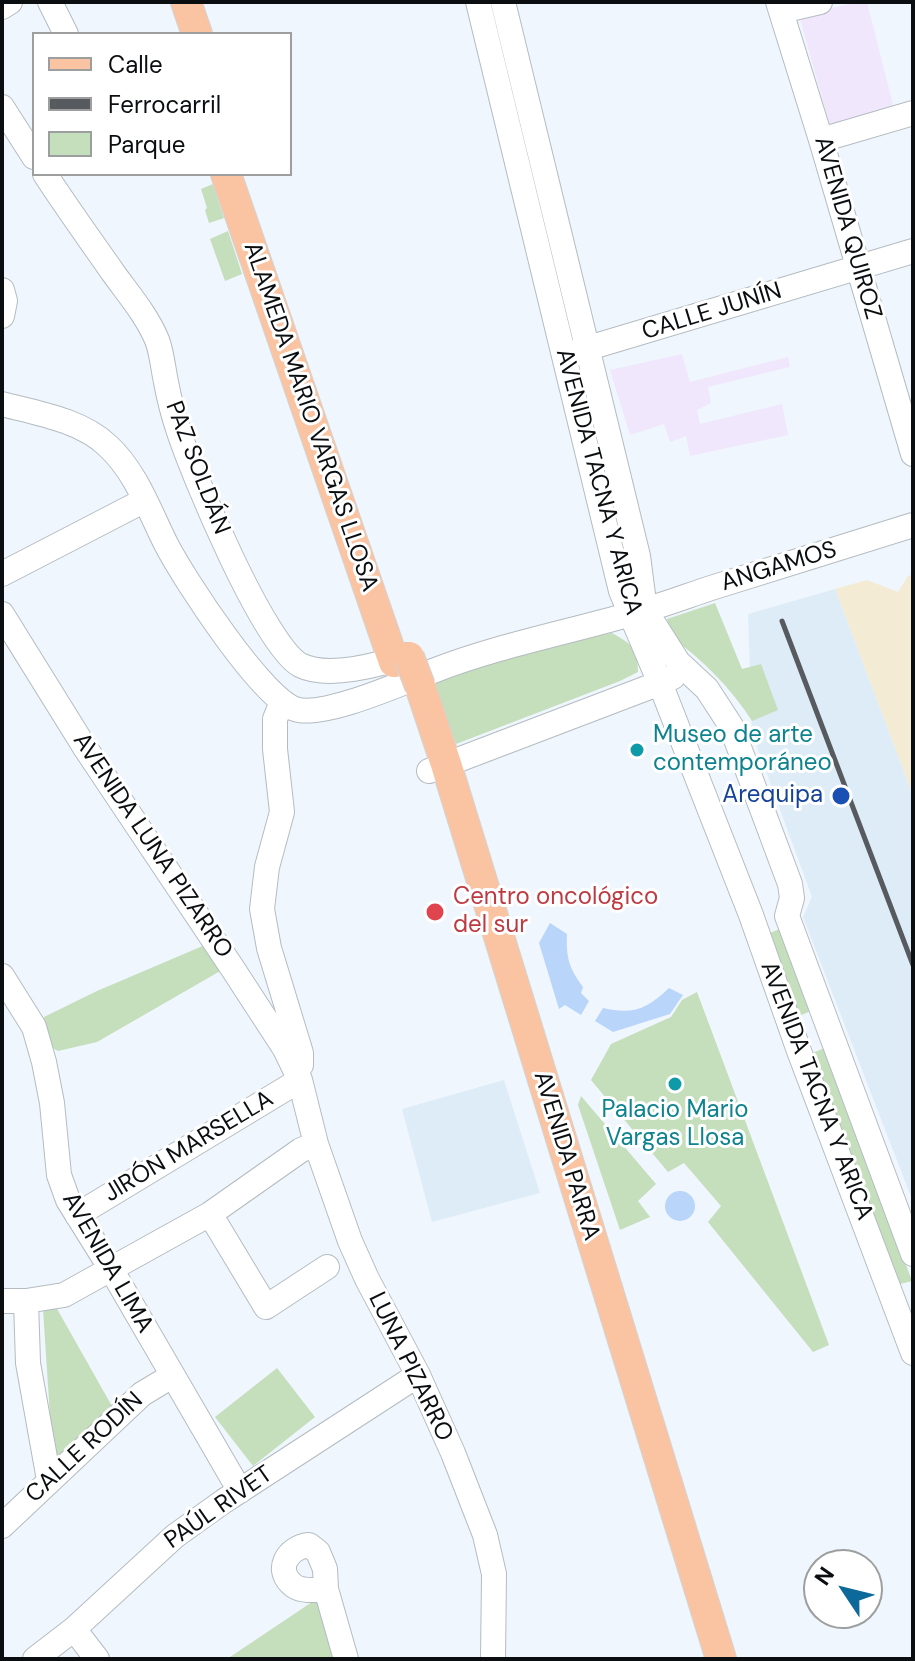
<!DOCTYPE html>
<meta charset="utf-8">
<style>
body{margin:0}
#map{position:relative;width:915px;height:1661px;overflow:hidden;background:#eff6fd;font-family:"DM Sans",sans-serif}
canvas{display:block}
.frame{position:absolute;inset:0;border:4px solid #0b0e10;pointer-events:none}
.legend{position:absolute;left:32px;top:32px;width:260px;height:144px;box-sizing:border-box;background:#fff;border:2px solid #9d9f9f;margin:0;padding:10px 14px;list-style:none;font-size:24px;color:#0b0e10}
.legend li{display:flex;align-items:center;gap:16px;height:40px}
.legend b{width:40px;border:2px solid #9d9f9f}
.north{position:absolute;left:803px;top:1549px;width:80px;height:80px;box-sizing:border-box;background:#fff;border:2px solid #9d9f9f;border-radius:50%;rotate:305deg;font-size:22px;font-weight:700;line-height:32px;text-align:center;color:#0b0e10}
.north::after{content:'';display:block;margin:auto;width:28px;height:36px;background:#0d6999;clip-path:polygon(50% 0,100% 100%,50% 72%,0 100%)}
</style>
<div id="map">
<canvas width="915" height="1661"></canvas>
<div class="frame"></div>
<ul class="legend">
<li><b style="height:10px;background:#fac4a3"></b>Calle</li>
<li><b style="height:10px;background:#575b5f"></b>Ferrocarril</li>
<li><b style="height:22px;background:#c5debc"></b>Parque</li>
</ul>
<div class="north">N</div>
</div>
<script>
const g = document.querySelector('canvas').getContext('2d');
g.lineJoin = 'round';
function fill(path, color) {
  g.fillStyle = color;
  g.fill(path, 'evenodd');
}
function trace(path, color, width, dash) {
  g.strokeStyle = color;
  g.lineWidth = width;
  g.lineCap = dash ? 'butt' : 'round';
  g.setLineDash(dash || []);
  g.stroke(path);
}
function label(font, color, halo, rows, align = 'center') {
  g.font = font + ' "DM Sans",sans-serif';
  g.lineWidth = 6;
  g.setLineDash([]);
  g.textBaseline = 'middle';
  g.strokeStyle = halo;
  g.fillStyle = color;
  for (const [text, x, y, turn = 0] of rows) {
    g.save();
    g.translate(x, y);
    g.rotate((+turn || 0) * Math.PI / 180);
    g.textAlign = isNaN(turn) ? turn : align;
    if (halo) g.strokeText(text, 0, 0);
    g.fillText(text, 0, 0);
    g.restore();
  }
}
const commercial = new Path2D(`
 M 861,2 L 867,2 L 894,109 L 831,130 L 800,19 L 802,14 Z
 M 682,354 L 690,382 L 788,357 L 790,367 L 708,387 L 711,403 L 697,410 L 700,424 L 782,404 L 788,435 L 690,456 L 686,436 L 670,442 L 664,424 L 630,435 L 610,370 Z`);
const industrial = new Path2D(`
 M 913,575 L 913,796 L 835,589 L 867,580 L 898,592 L 908,576 Z`);
const built = new Path2D(`
 M 835,589 L 913,796 L 913,1202 L 803,917 L 812,897 L 752,733 L 748,614 Z
 M 504,1080 L 540,1193 L 432,1222 L 402,1109 Z`);
const green = new Path2D(`
 M 213,184 L 224,218 L 209,223 L 205,210 L 207,208 L 201,189 Z
 M 228,231 L 242,274 L 225,281 L 210,239 Z
 M 715,603 L 742,669 L 761,664 L 778,710 L 752,721 C 730,687 703,660 671,637 L 667,619 Z
 M 612,633 C 632,644 638,649 638,672 L 620,681 L 456,744 L 431,679 L 539,647 Z
 M 780,929 L 811,1011 L 799,1016 L 767,934 Z
 M 205,945 L 222,970 L 97,1042 L 58,1051 L 51,1047 L 44,1017 L 97,991 Z
 M 697,992 L 829,1345 L 813,1352 L 708,1222 L 721,1206 L 684,1163 L 668,1172 L 591,1080 L 611,1044 L 671,1017 L 682,1000 Z
 M 825,1048 L 912,1281 L 900,1284 L 812,1053 Z
 M 581,1096 L 656,1184 L 638,1201 L 650,1217 L 620,1230 L 578,1105 Z
 M 56,1307 L 113,1408 L 53,1462 L 43,1309 Z
 M 277,1368 L 315,1417 L 253,1466 L 215,1417 Z
 M 321,1596 L 337,1659 L 227,1659 Z`);
const water = new Path2D(`
 M 550,923 L 567,934 C 566,958 569,968 583,987 L 581,993 L 589,1001 L 581,1015 L 565,1005 L 559,1009 L 539,943 Z
 M 669,988 L 683,995 L 670,1014 L 613,1032 L 595,1021 L 603,1008 C 633,1015 647,1009 669,988 Z
 M665 1206a15 15 0 1 1 30 0a15 15 0 1 1-30 0Z`);
const minor = new Path2D(`
 M 50,2 L 66,34
 M 478,2 L 621,591 L 660,683 L 751,915 L 799,1051 L 913,1353
 M 503,2 L 638,556 L 645,610 L 678,662 L 707,689 L 731,726 L 790,884 L 792,898 L 787,916 L 913,1254
 M 778,2 L 821,140 L 913,454
 M 2,7 L 10,2
 M 781,11 L 820,2
 M 2,107 L 34,157
 M 821,140 L 913,113
 M 45,174 C 67,208 91,241 114,274 C 130,296 147,316 157,340 C 162,353 163,368 166,382 C 169,398 173,414 178,429 C 192,473 264,645 300,665 C 328,679 379,665 407,655
 M 2,290 L 5,301 L 2,316
 M 575,352 L 913,251
 M 2,404 C 37,413 81,420 108,446 C 136,472 149,510 166,544 C 184,579 261,697 295,709 C 322,719 404,682 433,671 C 497,646 565,633 631,614 C 658,607 684,597 711,588 C 778,567 846,546 913,525
 M 2,574 L 145,500
 M 2,614 L 84,746 L 233,969 L 285,1049 L 300,1080 L 316,1144 L 350,1241 L 367,1279 L 418,1375 L 453,1453 L 485,1535 L 494,1574 L 493,1659
 M 282,702 L 275,719 L 275,749 L 282,812 L 267,867 L 262,909 L 269,948 L 301,1053 L 301,1065
 M 429,771 L 660,683 L 673,677
 M 2,976 L 34,1027 L 44,1062 L 52,1103 L 59,1175 L 68,1200 L 111,1269 L 240,1491
 M 210,1214 L 266,1307 L 327,1267
 M 77,1215 L 300,1080
 M 2,1301 L 26,1301 L 64,1295 L 210,1214 L 301,1150 L 316,1144
 M 26,1301 L 28,1363 L 49,1480
 M 2,1526 L 142,1394 L 172,1376
 M 326,1589 C 316,1590 303,1592 294,1586 C 273,1570 288,1547 309,1545 L 318,1552 L 325,1569 L 326,1589 L 346,1659
 M 74,1629 L 97,1659
 M 35,1659 L 74,1629 L 175,1536 L 224,1501 L 418,1375`);
const major = new Path2D(`
 M 186,2 L 197,34
 M 226,174 L 394,662
 M 420,686 L 446,764 L 721,1659`);
const rail = new Path2D(`
 M 782,621 L 913,965`);
const majorBridge = new Path2D(`
 M 409,657 L 420,686`);
const markers = [
 [637,750,8,"#0f9aa8"],
 [841,796,10,"#1a4fb4"],
 [435,912,10,"#e0444e"],
 [675,1084,8,"#0f9aa8"]
];
const streetNames = [
 ["AVENIDA QUIROZ",847,228,74],
 ["CALLE JUNÍN",712,312,-17],
 ["ALAMEDA MARIO VARGAS LLOSA",310,417,71],
 ["PAZ SOLDÁN",197,468,69],
 ["AVENIDA TACNA Y ARICA",598,482,75],
 ["ANGAMOS",779,567,-17],
 ["AVENIDA LUNA PIZARRO",152,846,56],
 ["AVENIDA TACNA Y ARICA",816,1091,69],
 ["JIRÓN MARSELLA",189,1147,-31],
 ["AVENIDA PARRA",566,1156,73],
 ["AVENIDA LIMA",107,1263,60],
 ["LUNA PIZARRO",410,1367,64],
 ["CALLE RODÍN",85,1448,-43],
 ["PAÚL RIVET",219,1508,-35]
];
const cultureNames = [
 ["Museo de arte",653,736],
 ["contemporáneo",653,764],
 ["Palacio Mario",675,1111,"center"],
 ["Vargas Llosa",675,1139,"center"]
];
const transitNames = [
 ["Arequipa",823,796]
];
const healthNames = [
 ["Centro oncológico",453,898],
 ["del sur",453,926]
];
fill(commercial, '#f0e7fc');
fill(industrial, '#f4ebd5');
fill(built, '#deecf8');
fill(green, '#c5debc');
fill(water, '#b9d5fa');
trace(minor, '#b4bcc1', 26);
trace(major, '#d3d4d4', 32);
trace(minor, '#fff', 24);
trace(major, '#fac4a3', 30);
trace(rail, '#575b5f', 5);
trace(majorBridge, '#d3d4d4', 32, []);
trace(majorBridge, '#fac4a3', 30);
for (const [x, y, r, color] of markers) {
  const dot = new Path2D();
  dot.arc(x, y, r, 0, 2 * Math.PI);
  g.fillStyle = color;
  g.fill(dot);
  trace(dot, '#fff', 3);
}
label('24px', '#0b0e10', '#fff', streetNames);
label('24px', '#0d838f', '#fff', cultureNames, 'left');
label('24px', '#164399', '#fff', transitNames, 'right');
label('24px', '#be3a42', '#fff', healthNames, 'left');
</script>
